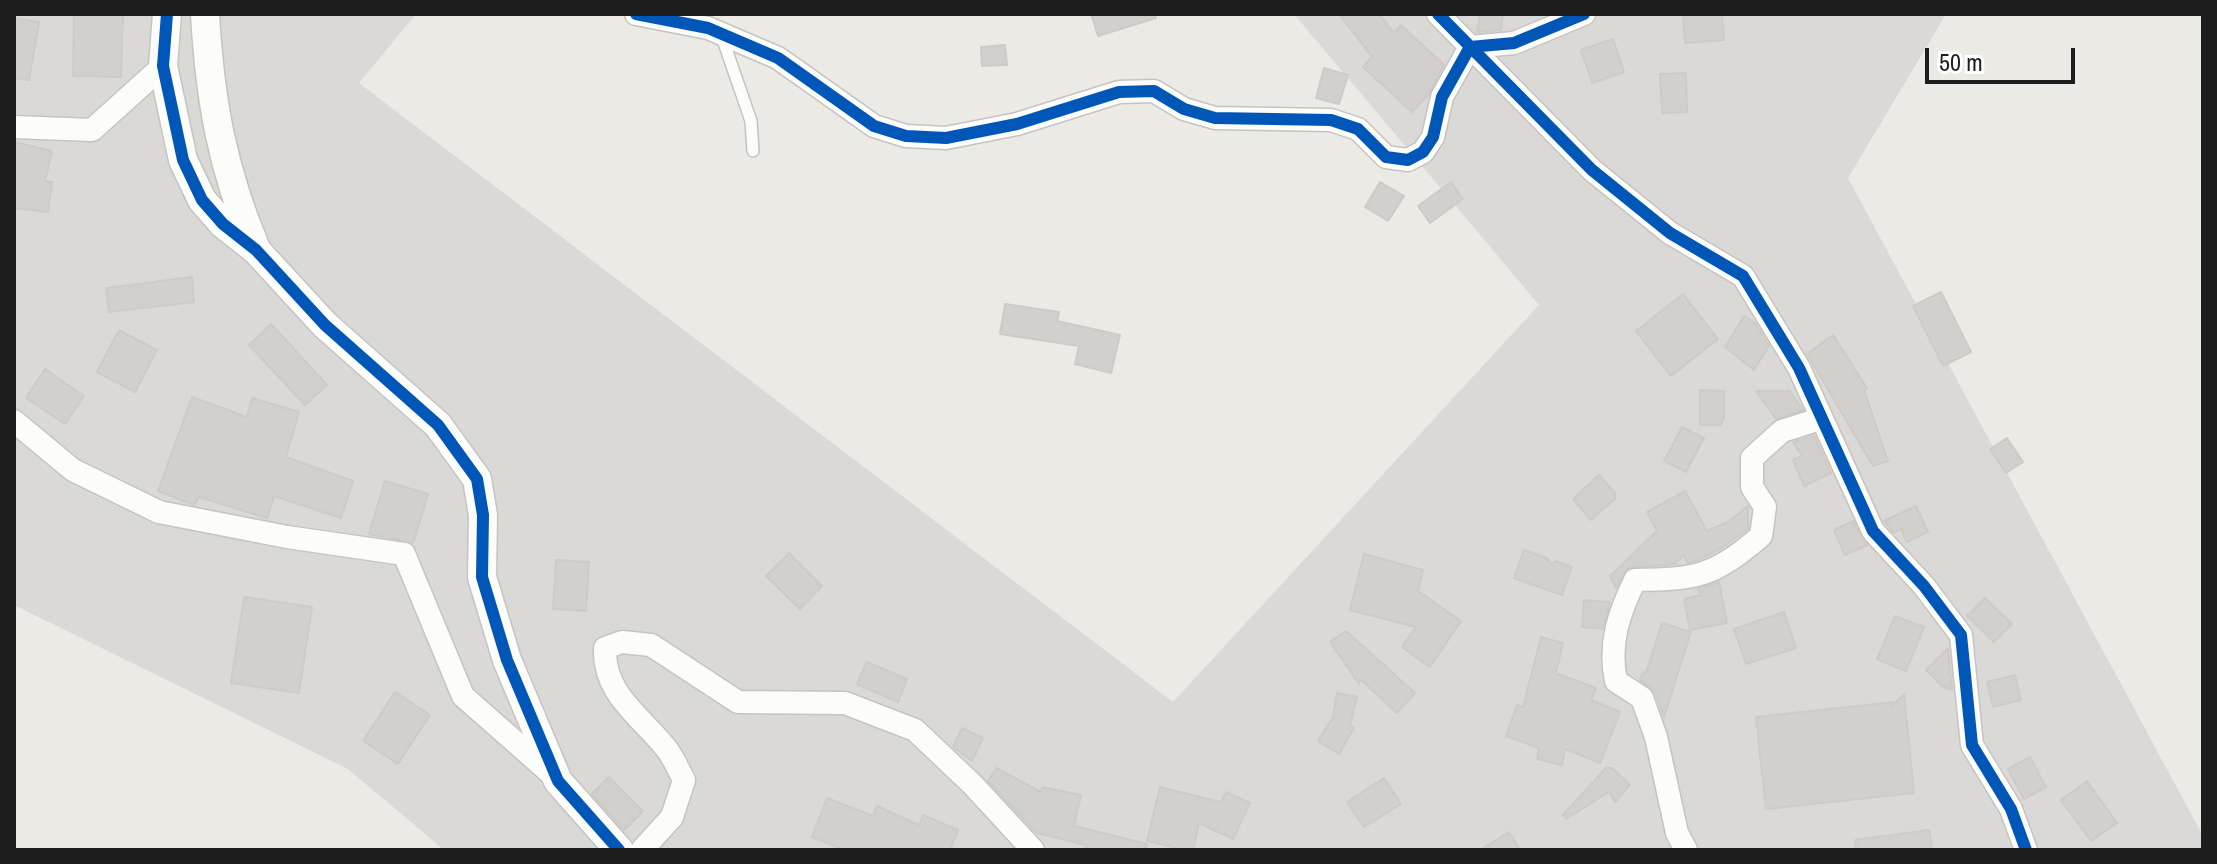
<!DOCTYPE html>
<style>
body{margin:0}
#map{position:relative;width:2217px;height:864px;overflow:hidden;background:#ebeae5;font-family:"Archivo Narrow",sans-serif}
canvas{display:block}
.frame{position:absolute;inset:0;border:16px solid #1d1d1d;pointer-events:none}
.scale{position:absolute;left:1925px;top:48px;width:150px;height:36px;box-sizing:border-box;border:4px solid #1d1d1d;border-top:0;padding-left:10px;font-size:24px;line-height:28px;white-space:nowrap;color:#1d1d1d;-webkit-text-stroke:6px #fff;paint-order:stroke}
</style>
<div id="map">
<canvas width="2217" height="864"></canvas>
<div class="frame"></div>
<div class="scale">50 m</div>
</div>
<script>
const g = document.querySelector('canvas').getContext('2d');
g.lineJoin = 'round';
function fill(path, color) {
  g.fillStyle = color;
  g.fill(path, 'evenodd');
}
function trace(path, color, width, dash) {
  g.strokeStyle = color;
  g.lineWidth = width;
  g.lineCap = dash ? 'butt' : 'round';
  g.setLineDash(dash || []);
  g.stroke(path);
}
const residential = new Path2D(`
 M 14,14 L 416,14 L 359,83 L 1173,702 L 1539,305 L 1294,14 L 1946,14 L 1848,178 L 2203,836 L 2203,850 L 444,850 L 348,769 L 14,605 Z`);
const building = new Path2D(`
 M 74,14 L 123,14 L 121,77 L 73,76 Z
 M 1091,14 L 1155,14 L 1156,18 L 1098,36 Z
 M 1339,14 L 1379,14 L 1394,33 L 1401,25 L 1444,65 L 1428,95 L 1412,112 L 1363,67 L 1372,57 Z
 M 1480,14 L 1503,14 L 1501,30 L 1477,32 Z
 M 1683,14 L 1722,14 L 1724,40 L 1685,43 Z
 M 14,18 L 39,22 L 29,80 L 14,78 Z
 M 1613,39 L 1624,72 L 1592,83 L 1581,50 Z
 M 1005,45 L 1007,65 L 982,66 L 981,47 Z
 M 1324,68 L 1348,75 L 1339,104 L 1316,98 Z
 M 1686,73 L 1687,112 L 1662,113 L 1660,74 Z
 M 14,142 L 52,151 L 45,181 L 52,182 L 48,212 L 14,208 Z
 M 1380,182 L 1404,196 L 1388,221 L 1365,207 Z
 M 1451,182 L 1463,199 L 1430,223 L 1418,206 Z
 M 192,277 L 194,302 L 109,312 L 106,288 Z
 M 1941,292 L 1971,352 L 1943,366 L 1913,306 Z
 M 1683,294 L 1718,339 L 1671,376 L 1636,331 Z
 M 1005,304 L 1059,312 L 1057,321 L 1120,335 L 1111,373 L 1075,364 L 1079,346 L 1000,334 Z
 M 1744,316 L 1755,323 L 1769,346 L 1754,370 L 1725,347 Z
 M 271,324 L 327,385 L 305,405 L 249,345 Z
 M 119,330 L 157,350 L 135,392 L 97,372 Z
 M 1833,335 L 1867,388 L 1864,390 L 1888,461 L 1873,466 L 1807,354 Z
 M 45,369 L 84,396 L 65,424 L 26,398 Z
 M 1700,390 L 1724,391 L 1724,419 L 1720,425 L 1700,425 Z
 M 1756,391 L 1790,391 L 1803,410 L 1776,419 Z
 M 192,397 L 247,417 L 252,398 L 299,412 L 286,457 L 353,481 L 341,518 L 274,496 L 267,518 L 199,497 L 194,505 L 158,491 Z
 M 1682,427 L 1704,438 L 1686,472 L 1664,461 Z
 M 1814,436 L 1831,473 L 1804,486 L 1793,460 L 1802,456 L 1793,442 Z
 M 2007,438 L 2023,462 L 2006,473 L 1990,449 Z
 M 1599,475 L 1615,493 L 1615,499 L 1591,520 L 1573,499 Z
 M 385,481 L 428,494 L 413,543 L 369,534 Z
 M 1685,491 L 1707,531 L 1728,522 L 1748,506 L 1748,529 L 1722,548 L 1699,560 L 1687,563 L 1684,555 L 1675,564 L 1628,568 L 1616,588 L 1610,576 L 1657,531 L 1647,512 Z
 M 1916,506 L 1928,532 L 1907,542 L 1901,529 L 1894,533 L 1884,521 Z
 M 1853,521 L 1867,545 L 1845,555 L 1834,530 Z
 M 1524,550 L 1547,558 L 1551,564 L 1556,561 L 1572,567 L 1562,595 L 1514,578 Z
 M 789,553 L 822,586 L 800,609 L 766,576 Z
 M 1364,554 L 1423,570 L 1418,591 L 1461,621 L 1430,667 L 1402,647 L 1416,627 L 1350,610 Z
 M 556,560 L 589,562 L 586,611 L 553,609 Z
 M 1719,582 L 1727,623 L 1690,630 L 1684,599 L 1701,595 L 1698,589 Z
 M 244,597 L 312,607 L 299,693 L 231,683 Z
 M 1985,598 L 2012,624 L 1994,642 L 1967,616 Z
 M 1584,600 L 1610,602 L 1602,629 L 1582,627 Z
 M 1784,612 L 1796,648 L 1746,664 L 1734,629 Z
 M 1895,616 L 1924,627 L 1906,671 L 1877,659 Z
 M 1662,623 L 1691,632 L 1664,717 L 1655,692 L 1640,680 L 1643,672 L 1646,673 Z
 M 1346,631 L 1415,693 L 1397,713 L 1360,679 L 1359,684 L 1330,642 Z
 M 1541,637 L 1563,643 L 1556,673 L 1596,688 L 1591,700 L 1620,712 L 1600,763 L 1565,749 L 1562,765 L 1537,759 L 1539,748 L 1506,736 L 1517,705 L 1523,707 Z
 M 1948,648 L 1952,690 L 1942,686 L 1926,670 Z
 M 867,662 L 907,679 L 898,702 L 857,684 Z
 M 2015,675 L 2021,700 L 1993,707 L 1987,682 Z
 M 395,692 L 430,715 L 398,764 L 363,741 Z
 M 1337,693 L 1357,697 L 1350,725 L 1354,728 L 1339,754 L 1318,741 L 1333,717 Z
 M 1904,694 L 1914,793 L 1766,809 L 1756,717 L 1894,702 L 1892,706 Z
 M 962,728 L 983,738 L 972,761 L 953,747 Z
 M 2030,757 L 2046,787 L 2024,799 L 2008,769 Z
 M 996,768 L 1041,792 L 1042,787 L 1081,795 L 1074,826 L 1147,844 L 1146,850 L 1085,850 L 1086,845 L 1037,833 L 988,781 Z
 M 1606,768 L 1612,768 L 1630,785 L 1615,802 L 1609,792 L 1566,819 L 1563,815 Z
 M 609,777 L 643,811 L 624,830 L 592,794 Z
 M 1384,778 L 1401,804 L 1364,827 L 1347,802 Z
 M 2087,781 L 2117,823 L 2091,841 L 2061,800 Z
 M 1160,787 L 1221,802 L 1226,792 L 1250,803 L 1233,839 L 1199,823 L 1193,850 L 1185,850 L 1147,841 Z
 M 827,798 L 873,816 L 877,806 L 919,825 L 923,815 L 958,830 L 950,850 L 844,850 L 812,837 Z
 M 1929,830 L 1932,850 L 1856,850 L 1855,840 Z
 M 1509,832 L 1520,850 L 1480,850 Z`);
const service = new Path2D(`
 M 722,37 L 751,121 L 753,151`);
const minor = new Path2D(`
 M 636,14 L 708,28 L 778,58 L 874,126 L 906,136 L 946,138 L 1017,124 L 1119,92 L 1154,91 L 1184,109 L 1215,118 L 1331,120 L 1358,129 L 1386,157 L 1408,160 L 1423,152 L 1433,137 L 1442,97 L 1470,47 L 1514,43 L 1584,14
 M 1438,14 L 1592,170 L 1670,233 L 1743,276 L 1799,368 L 1873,531 L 1924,586 L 1961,635 L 1972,745 L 2011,809 L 2026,850
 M 14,127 L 92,130 L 163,66
 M 14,421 L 73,470 L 159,512 L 287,537 L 404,554 L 463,696 L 555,777
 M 642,850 L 672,817 L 684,780 C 678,769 673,756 665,747 C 639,715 603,693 605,648 L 622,642 L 651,645 L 738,702 L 845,703 L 915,730 L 972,784 L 1033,850
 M 1686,850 L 1677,833 L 1656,737 L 1642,698 L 1616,681 C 1608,644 1619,613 1635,580 C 1697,579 1713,577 1761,536 L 1765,507 L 1752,487 L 1752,458 L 1782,431 L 1820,419`);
const tertiary = new Path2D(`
 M 167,14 L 163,66 L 183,160 L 202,200 L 223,224 L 256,250 L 325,325 L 438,425 L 477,479 L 483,515 L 482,577 L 507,660 L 558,781 L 619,850
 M 205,14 C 210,101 222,168 256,249`);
const cycleway = new Path2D(`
 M 167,14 L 163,66 L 183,160 L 202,200 L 223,224 L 256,250 L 325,325 L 438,425 L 477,479 L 483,515 L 482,577 L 507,660 L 558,781 L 619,850
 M 636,14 L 708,28 L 778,58 L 874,126 L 906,136 L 946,138 L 1017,124 L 1119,92 L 1154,91 L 1184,109 L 1215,118 L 1331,120 L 1358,129 L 1386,157 L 1408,160 L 1423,152 L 1433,137 L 1442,97 L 1470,47 L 1514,43 L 1584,14
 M 1438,14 L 1592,170 L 1670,233 L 1743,276 L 1799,368 L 1873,531 L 1924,586 L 1961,635 L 1972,745 L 2011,809 L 2026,850`);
fill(residential, '#dad9d7');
fill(building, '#d2d0cc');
trace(building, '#cecbc6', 2);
trace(service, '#c4c4c1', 14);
trace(minor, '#c4c4c1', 25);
trace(tertiary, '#c4c4c1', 31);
trace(service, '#fcfcfb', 11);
trace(minor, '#fcfcfb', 22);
trace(tertiary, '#fcfcfb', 28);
trace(cycleway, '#0057b8', 12);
</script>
